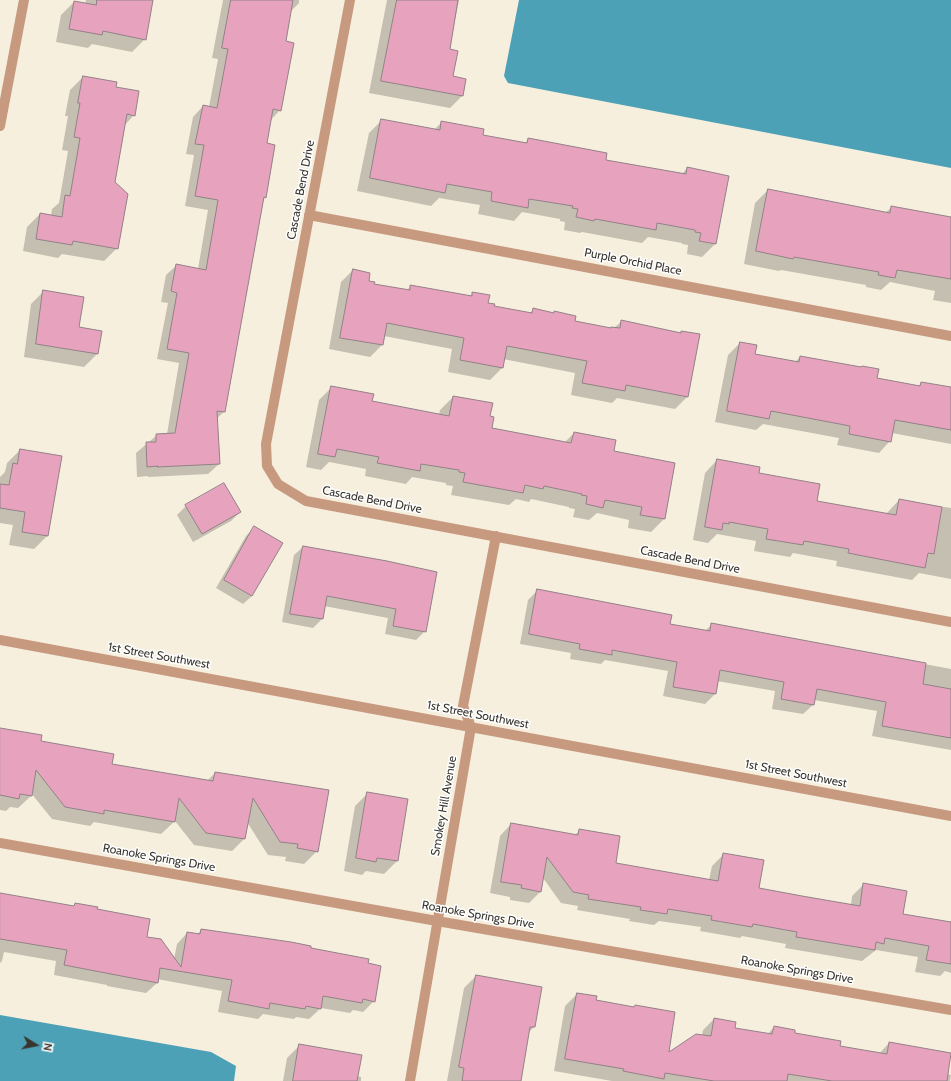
<!DOCTYPE html>
<style>
body{margin:0}
#map{position:relative;width:951px;height:1081px;overflow:hidden;background:#f7efde;font-family:Cabin,sans-serif}
canvas{display:block}
.north{position:absolute;left:16px;top:1025px;width:40px;height:40px;-webkit-text-stroke:3px #fff;paint-order:stroke;rotate:100deg;font-size:11px;font-weight:700;line-height:16px;text-align:center;color:#38352e}
.north::after{content:'';display:block;margin:auto;width:14px;height:18px;background:#38352e;clip-path:polygon(50% 0,100% 100%,50% 72%,0 100%)}
</style>
<div id="map">
<canvas width="951" height="1081"></canvas>
<div class="north">N</div>
</div>
<script>
const g = document.querySelector('canvas').getContext('2d');
g.lineJoin = 'round';
function fill(path, color) {
  g.fillStyle = color;
  g.fill(path, 'evenodd');
}
function trace(path, color, width, dash) {
  g.strokeStyle = color;
  g.lineWidth = width;
  g.lineCap = dash ? 'butt' : 'round';
  g.setLineDash(dash || []);
  g.stroke(path);
}
function label(font, color, halo, rows, align = 'center') {
  g.font = font + ' Cabin,sans-serif';
  g.lineWidth = 3;
  g.setLineDash([]);
  g.textBaseline = 'middle';
  g.strokeStyle = halo;
  g.fillStyle = color;
  for (const [text, x, y, turn = 0] of rows) {
    g.save();
    g.translate(x, y);
    g.rotate((+turn || 0) * Math.PI / 180);
    g.textAlign = isNaN(turn) ? turn : align;
    if (halo) g.strokeText(text, 0, 0);
    g.fillText(text, 0, 0);
    g.restore();
  }
}
const water = new Path2D(`
 M 519,0 L 951,0 L 951,168 L 508,83 L 504,76 Z
 M 0,1015 L 211,1052 L 236,1066 L 234,1081 L 0,1081 Z`);
const shadow = new Path2D(`
 M 86,0 L 152,0 L 145,39 L 132,52 L 92,44 L 88,48 L 56,42 L 61,15 L 74,2 L 85,4 Z
 M 223,0 L 299,0 L 299,3 L 290,12 L 285,42 L 280,110 L 270,121 L 266,144 L 265,197 L 263,199 L 224,412 L 216,419 L 219,464 L 208,474 L 148,477 L 148,476 L 137,477 L 136,453 L 157,435 L 167,434 L 179,363 L 157,359 L 168,303 L 161,302 L 166,275 L 177,265 L 198,269 L 208,210 L 185,206 L 194,155 L 186,154 L 193,117 L 203,106 L 209,107 L 218,59 L 212,58 Z
 M 387,0 L 459,0 L 449,50 L 452,77 L 465,80 L 462,96 L 450,108 L 369,93 Z
 M 83,77 L 134,115 L 124,126 L 114,182 L 117,248 L 104,261 L 62,254 L 58,258 L 23,251 L 27,227 L 40,214 L 51,216 L 52,209 L 59,203 L 68,151 L 62,150 L 68,116 L 65,116 L 70,90 Z
 M 382,120 L 434,130 L 442,122 L 482,136 L 524,144 L 529,139 L 604,161 L 682,174 L 687,168 L 715,244 L 702,257 L 687,254 L 688,245 L 682,244 L 682,243 L 648,237 L 642,243 L 582,232 L 580,233 L 564,230 L 565,222 L 560,221 L 560,219 L 522,212 L 514,221 L 478,214 L 480,205 L 439,198 L 431,206 L 357,191 L 369,133 Z
 M 768,190 L 885,213 L 892,207 L 951,225 L 951,303 L 933,300 L 935,291 L 890,282 L 881,290 L 866,287 L 866,285 L 781,270 L 779,271 L 744,264 L 755,203 Z
 M 353,270 L 373,284 L 407,290 L 411,286 L 469,297 L 473,293 L 493,307 L 529,314 L 533,310 L 553,313 L 554,312 L 574,322 L 610,329 L 611,328 L 614,328 L 622,321 L 680,333 L 682,332 L 687,397 L 675,409 L 617,398 L 612,403 L 571,395 L 575,373 L 503,359 L 502,368 L 490,380 L 448,372 L 452,349 L 384,336 L 382,345 L 370,357 L 329,349 L 341,282 Z
 M 44,291 L 78,328 L 97,354 L 84,367 L 24,357 L 31,304 Z
 M 740,343 L 754,355 L 795,362 L 800,357 L 876,379 L 918,387 L 921,383 L 951,388 L 951,444 L 892,433 L 890,441 L 879,453 L 837,445 L 839,438 L 763,424 L 756,430 L 715,422 L 728,355 Z
 M 332,387 L 371,402 L 439,415 L 440,410 L 453,397 L 489,417 L 491,429 L 564,443 L 574,433 L 613,452 L 674,463 L 664,519 L 651,532 L 628,528 L 629,520 L 597,513 L 589,520 L 573,517 L 575,509 L 569,508 L 569,507 L 531,499 L 529,502 L 516,499 L 509,505 L 451,495 L 453,486 L 446,485 L 446,483 L 412,477 L 406,484 L 365,476 L 366,469 L 329,462 L 321,470 L 306,467 L 319,400 Z
 M 20,450 L 47,536 L 34,549 L 9,545 L 13,525 L 0,523 L 0,477 L 5,472 L 7,463 Z
 M 717,460 L 757,474 L 816,502 L 886,514 L 899,500 L 951,508 L 951,579 L 919,573 L 912,580 L 836,566 L 837,561 L 793,553 L 790,557 L 754,551 L 756,541 L 717,534 L 708,543 L 693,540 L 705,473 Z
 M 186,506 L 240,512 L 231,521 L 193,542 L 177,515 Z
 M 255,527 L 252,596 L 243,604 L 216,588 L 246,536 Z
 M 303,547 L 386,562 L 425,631 L 416,640 L 385,634 L 388,618 L 324,606 L 322,619 L 313,628 L 282,622 L 294,555 Z
 M 538,590 L 669,625 L 705,631 L 712,624 L 951,669 L 951,750 L 872,736 L 877,711 L 814,700 L 813,705 L 803,714 L 772,709 L 775,691 L 717,681 L 715,694 L 705,704 L 663,696 L 668,671 L 605,660 L 601,664 L 570,659 L 571,653 L 520,644 L 528,600 Z
 M 0,730 L 40,742 L 111,764 L 207,781 L 215,773 L 327,791 L 317,851 L 304,864 L 285,861 L 286,857 L 268,855 L 247,822 L 244,839 L 232,851 L 194,845 L 175,821 L 161,834 L 94,822 L 90,826 L 52,819 L 31,793 L 31,796 L 18,808 L 10,807 L 6,811 L 0,810 Z
 M 368,793 L 397,861 L 384,874 L 366,871 L 362,875 L 344,871 L 355,806 Z
 M 511,824 L 575,835 L 580,830 L 614,864 L 709,880 L 712,866 L 723,855 L 758,889 L 851,905 L 852,896 L 864,884 L 902,915 L 951,923 L 951,973 L 945,971 L 940,976 L 915,972 L 918,957 L 876,950 L 862,961 L 785,948 L 786,944 L 742,936 L 740,938 L 700,931 L 701,927 L 659,921 L 654,925 L 629,921 L 630,919 L 577,910 L 578,906 L 561,903 L 543,878 L 541,891 L 529,903 L 510,900 L 510,897 L 490,893 L 500,836 Z
 M 0,894 L 73,907 L 75,904 L 96,910 L 146,938 L 174,959 L 177,944 L 187,933 L 197,935 L 201,930 L 310,949 L 367,964 L 374,1001 L 363,1012 L 353,1010 L 350,1013 L 321,1008 L 309,1019 L 296,1017 L 294,1019 L 263,1014 L 258,1019 L 218,1012 L 222,991 L 157,979 L 157,983 L 146,993 L 107,986 L 107,985 L 54,975 L 56,961 L 4,952 L 2,961 L 0,963 Z
 M 476,976 L 534,1027 L 528,1033 L 513,1081 L 447,1081 L 464,988 Z
 M 577,994 L 595,1001 L 633,1008 L 635,1006 L 667,1055 L 702,1036 L 703,1030 L 714,1019 L 734,1029 L 767,1035 L 774,1027 L 839,1047 L 879,1054 L 889,1043 L 947,1074 L 951,1075 L 950,1081 L 612,1081 L 554,1071 L 565,1006 Z
 M 300,1045 L 357,1076 L 361,1077 L 361,1081 L 283,1081 L 287,1058 Z`);
const building = new Path2D(`
 M 97,0 L 153,0 L 146,40 L 103,31 L 102,35 L 69,29 L 74,1 L 96,5 Z
 M 231,0 L 293,0 L 286,41 L 294,43 L 281,111 L 273,109 L 267,143 L 275,145 L 266,198 L 264,197 L 225,412 L 217,411 L 220,464 L 157,467 L 158,466 L 147,467 L 146,442 L 156,442 L 156,434 L 175,433 L 189,353 L 167,349 L 177,293 L 171,291 L 176,264 L 206,270 L 218,200 L 195,196 L 204,145 L 195,144 L 203,105 L 217,108 L 228,49 L 222,48 Z
 M 397,0 L 458,0 L 450,49 L 458,51 L 453,76 L 466,79 L 463,96 L 381,81 Z
 M 83,76 L 117,82 L 116,87 L 139,91 L 135,116 L 127,114 L 115,182 L 128,194 L 118,249 L 73,241 L 72,245 L 36,239 L 40,213 L 62,217 L 65,195 L 70,196 L 80,138 L 74,137 L 80,103 L 78,103 Z
 M 381,119 L 440,130 L 441,121 L 484,129 L 483,135 L 527,143 L 528,138 L 607,153 L 606,160 L 686,174 L 687,167 L 729,176 L 716,244 L 699,241 L 701,233 L 695,232 L 695,230 L 657,223 L 656,230 L 595,219 L 594,221 L 576,217 L 578,209 L 572,208 L 573,206 L 529,199 L 528,208 L 491,201 L 492,192 L 447,184 L 445,193 L 370,178 Z
 M 768,189 L 890,213 L 891,206 L 951,217 L 951,279 L 897,270 L 895,278 L 878,275 L 879,272 L 794,257 L 793,259 L 756,251 Z
 M 353,269 L 370,273 L 369,281 L 375,282 L 374,284 L 410,290 L 410,285 L 472,296 L 472,292 L 490,295 L 488,303 L 495,304 L 494,306 L 532,313 L 533,308 L 554,313 L 554,311 L 576,316 L 575,321 L 611,328 L 611,327 L 620,328 L 621,320 L 681,333 L 681,331 L 700,334 L 688,397 L 626,385 L 625,391 L 582,383 L 587,361 L 507,346 L 503,368 L 460,360 L 464,338 L 387,323 L 383,345 L 340,338 Z
 M 43,290 L 84,297 L 79,327 L 102,331 L 98,354 L 36,344 Z
 M 740,342 L 757,345 L 755,354 L 799,362 L 800,356 L 861,367 L 862,366 L 879,369 L 877,378 L 920,386 L 921,382 L 951,387 L 951,430 L 895,420 L 891,442 L 849,434 L 850,426 L 771,411 L 769,419 L 727,411 Z
 M 331,386 L 374,394 L 372,401 L 449,416 L 453,396 L 493,403 L 490,416 L 494,417 L 492,428 L 571,443 L 574,432 L 616,440 L 614,451 L 675,463 L 665,519 L 640,515 L 642,507 L 605,500 L 603,508 L 586,504 L 587,496 L 581,495 L 582,494 L 544,486 L 543,489 L 525,485 L 523,493 L 463,482 L 465,473 L 459,472 L 459,470 L 421,464 L 420,471 L 377,463 L 379,457 L 337,449 L 335,457 L 318,454 Z
 M 20,449 L 62,456 L 48,536 L 22,532 L 25,512 L 0,508 L 0,484 L 9,485 L 13,463 L 17,464 Z
 M 717,459 L 760,467 L 759,473 L 820,484 L 817,501 L 896,515 L 899,499 L 942,507 L 934,554 L 928,553 L 925,568 L 848,553 L 849,549 L 804,541 L 803,545 L 766,539 L 768,529 L 729,522 L 729,524 L 723,523 L 722,530 L 705,527 Z
 M 224,483 L 241,512 L 202,534 L 185,505 Z
 M 254,526 L 283,543 L 252,596 L 224,580 Z
 M 303,546 L 387,561 L 437,572 L 426,632 L 393,626 L 396,609 L 327,596 L 323,619 L 290,614 Z
 M 537,589 L 672,615 L 670,624 L 710,631 L 711,623 L 926,663 L 923,684 L 951,689 L 951,738 L 882,726 L 886,702 L 817,689 L 814,705 L 781,699 L 784,682 L 720,670 L 716,694 L 673,687 L 677,662 L 612,650 L 612,655 L 579,649 L 580,644 L 529,634 Z
 M 0,728 L 42,735 L 41,741 L 114,754 L 112,764 L 213,781 L 215,772 L 329,790 L 318,852 L 297,848 L 298,844 L 280,842 L 253,798 L 245,839 L 206,833 L 179,798 L 175,822 L 104,810 L 104,814 L 65,807 L 36,770 L 32,796 L 20,794 L 19,799 L 0,795 Z
 M 367,792 L 408,799 L 398,861 L 377,858 L 376,862 L 356,858 Z
 M 511,823 L 578,835 L 579,829 L 620,836 L 616,863 L 718,881 L 723,853 L 764,860 L 759,888 L 802,896 L 860,906 L 863,883 L 907,891 L 903,914 L 951,922 L 951,964 L 926,960 L 929,946 L 885,938 L 884,944 L 876,942 L 875,950 L 796,937 L 797,932 L 753,924 L 752,927 L 711,920 L 712,916 L 668,909 L 667,914 L 640,910 L 641,907 L 588,899 L 589,895 L 573,892 L 547,857 L 541,892 L 521,888 L 522,885 L 501,882 Z
 M 0,893 L 74,906 L 75,903 L 98,907 L 97,909 L 150,919 L 147,937 L 161,939 L 181,967 L 187,932 L 200,934 L 201,929 L 291,942 L 311,946 L 311,948 L 369,959 L 368,963 L 381,966 L 375,1002 L 363,999 L 362,1003 L 323,996 L 321,1009 L 306,1006 L 305,1009 L 270,1003 L 269,1009 L 228,1001 L 232,980 L 160,968 L 158,983 L 64,965 L 67,950 L 0,939 Z
 M 476,975 L 542,987 L 535,1027 L 530,1027 L 521,1081 L 462,1081 L 464,1068 L 459,1067 Z
 M 577,993 L 597,996 L 596,1000 L 634,1007 L 635,1005 L 675,1012 L 669,1052 L 696,1034 L 711,1036 L 714,1018 L 736,1022 L 735,1028 L 772,1034 L 774,1026 L 795,1030 L 795,1033 L 841,1041 L 840,1046 L 887,1054 L 889,1042 L 951,1053 L 947,1081 L 832,1081 L 788,1074 L 787,1081 L 714,1081 L 665,1073 L 664,1079 L 623,1071 L 624,1069 L 565,1059 Z
 M 299,1044 L 362,1055 L 357,1081 L 293,1081 Z`);
const minor = new Path2D(`
 M 350,0 L 266,444 L 267,466 L 278,484 L 306,501 L 951,622
 M 0,126 L 24,0
 M 309,215 L 951,336
 M 0,640 L 951,816
 M 0,843 L 437,921 L 951,1010
 M 410,1081 L 471,727 L 463,706 L 496,536`);
const streetNames = [
 ["Cascade Bend Drive",301,190,-79],
 ["Purple Orchid Place",633,262,11],
 ["Cascade Bend Drive",372,500,11],
 ["Cascade Bend Drive",690,560,11],
 ["1st Street Southwest",159,656,10],
 ["1st Street Southwest",478,715,11],
 ["1st Street Southwest",796,774,11],
 ["Smokey Hill Avenue",444,806,-80],
 ["Roanoke Springs Drive",159,858,10],
 ["Roanoke Springs Drive",478,915,10],
 ["Roanoke Springs Drive",797,970,10]
];
fill(water, '#4da1b6');
fill(shadow, '#0003');
fill(building, '#e7a3bd');
trace(building, '#928087', 1);
trace(minor, '#c79a80', 10);
label('12px', '#38352e', '#fff', streetNames);
</script>
